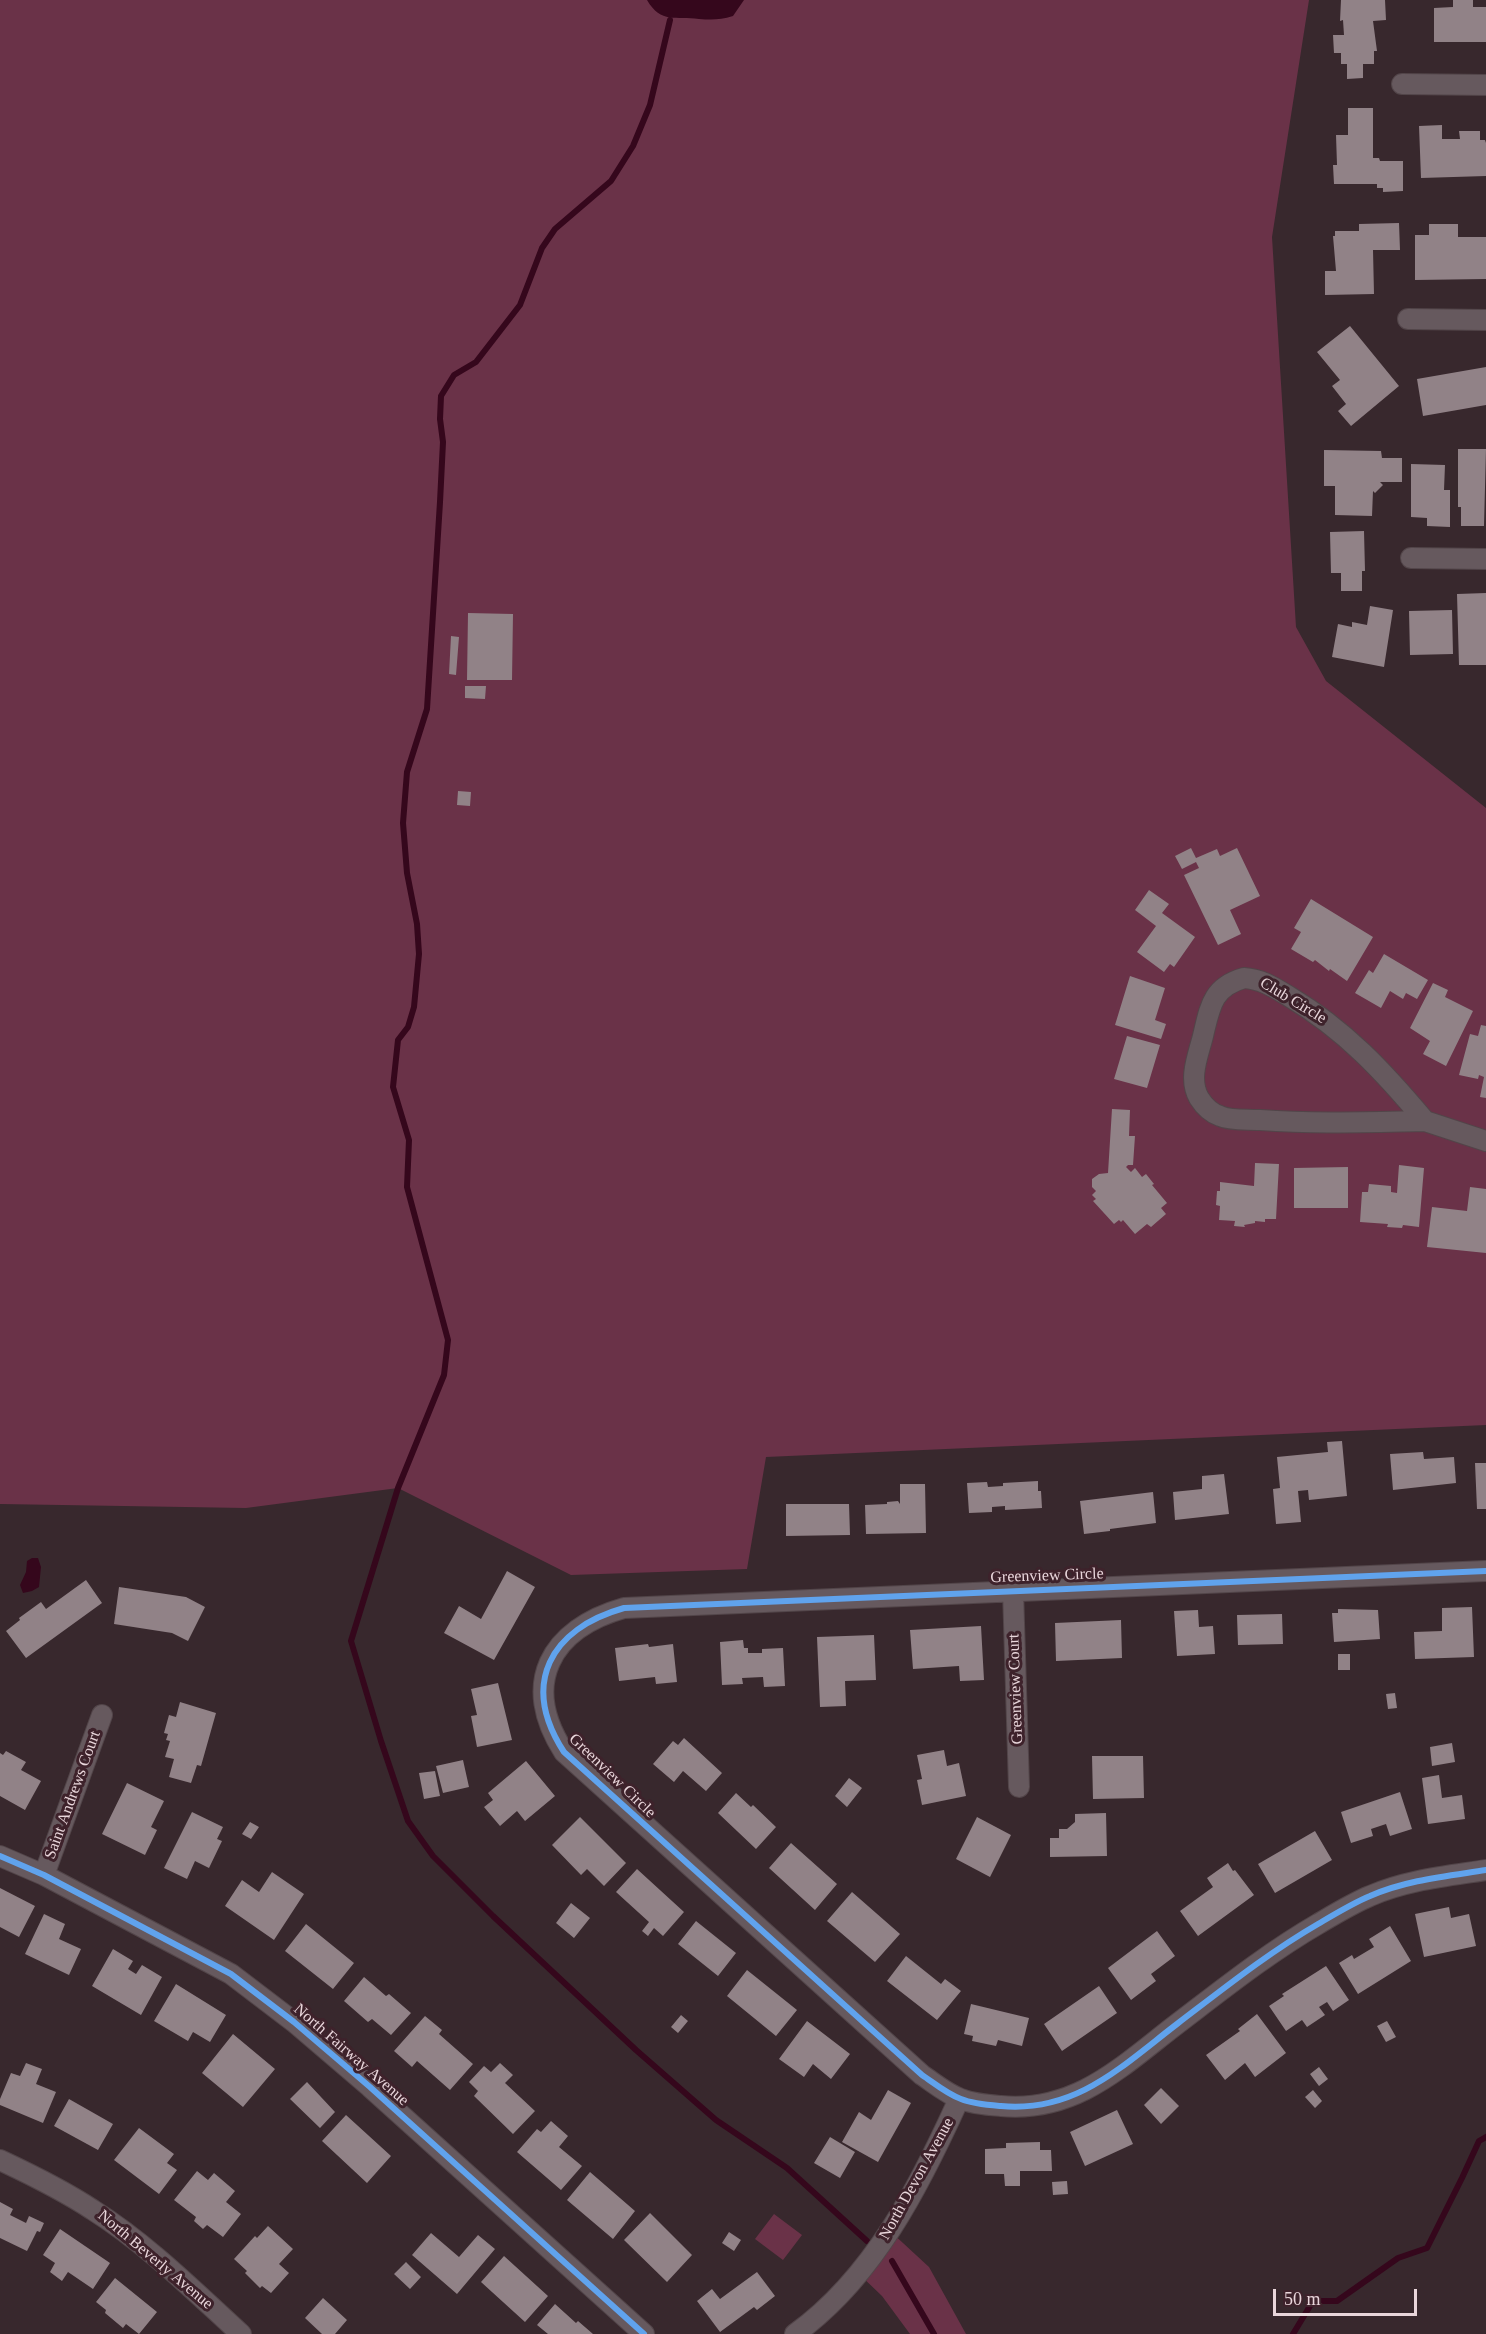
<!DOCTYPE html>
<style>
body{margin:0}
#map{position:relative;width:1486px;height:2334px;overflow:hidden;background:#38282d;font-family:"Times New Roman",serif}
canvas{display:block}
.scale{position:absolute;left:1273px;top:2289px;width:144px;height:27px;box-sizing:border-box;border:3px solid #e9d6db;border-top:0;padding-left:8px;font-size:18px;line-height:21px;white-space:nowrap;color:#e9d6db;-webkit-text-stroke:4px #3e222b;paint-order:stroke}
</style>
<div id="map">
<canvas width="1486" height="2334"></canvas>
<div class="scale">50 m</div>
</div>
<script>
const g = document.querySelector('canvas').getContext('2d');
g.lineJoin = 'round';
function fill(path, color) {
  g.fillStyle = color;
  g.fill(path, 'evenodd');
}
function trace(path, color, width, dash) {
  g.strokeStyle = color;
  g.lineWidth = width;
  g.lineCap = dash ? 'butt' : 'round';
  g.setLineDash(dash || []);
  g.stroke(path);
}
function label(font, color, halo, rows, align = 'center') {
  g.font = font + ' "Times New Roman",serif';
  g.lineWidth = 6;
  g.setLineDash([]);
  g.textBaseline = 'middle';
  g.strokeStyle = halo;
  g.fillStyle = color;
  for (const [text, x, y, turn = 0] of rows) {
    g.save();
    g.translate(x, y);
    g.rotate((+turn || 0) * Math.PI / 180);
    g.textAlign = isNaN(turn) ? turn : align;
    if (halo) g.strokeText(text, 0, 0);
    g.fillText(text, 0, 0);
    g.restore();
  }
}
const green = new Path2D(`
 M 0,0 L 1309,0 L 1272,237 L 1296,627 L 1326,681 L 1486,808 L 1486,1425 L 766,1457 L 747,1569 L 571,1575 L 398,1488 L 246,1508 L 0,1504 Z
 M 774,2214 L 802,2235 L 783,2260 L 755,2239 Z
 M 890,2231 L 929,2267 L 966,2334 L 910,2334 L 882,2296 L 858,2273 Z`);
const water = new Path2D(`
 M 647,0 L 744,0 L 733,16 C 720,20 712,20 699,19 C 676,16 661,24 647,0 Z
 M 32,1558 L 38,1558 L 41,1567 L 39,1587 L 32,1591 L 23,1593 L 20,1585 L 26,1572 L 27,1561 Z`);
const stream = new Path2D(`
 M 670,20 L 650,105 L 633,146 L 611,181 L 555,229 L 542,248 L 520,305 L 476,362 L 454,375 L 441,396 L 440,419 L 443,442 L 440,502 L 427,709 L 407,772 L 403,823 L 407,873 L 417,924 L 419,954 L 414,1007 L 408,1027 L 398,1040 L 393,1087 L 409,1140 L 407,1187 L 448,1340 L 444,1375 L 398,1488 L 351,1641 L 381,1741 L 408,1821 L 433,1856 L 493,1916 L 636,2050 L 716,2120 L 787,2168 L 867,2241
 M 892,2261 L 934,2334
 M 1293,2334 L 1313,2301 L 1337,2301 L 1398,2258 L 1427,2248 L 1462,2178 L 1479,2141 L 1486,2137`);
const building = new Path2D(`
 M 1341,0 L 1385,0 L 1386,20 L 1373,21 L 1377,51 L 1374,51 L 1374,64 L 1363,64 L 1363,78 L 1347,79 L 1347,64 L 1341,64 L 1341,53 L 1334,53 L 1333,35 L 1344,35 L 1343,20 L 1340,21 Z
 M 1453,0 L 1473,0 L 1473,7 L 1486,7 L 1486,42 L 1434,42 L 1434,8 L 1453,7 Z
 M 1348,108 L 1373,108 L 1373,158 L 1379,158 L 1380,161 L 1403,161 L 1403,191 L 1383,192 L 1383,188 L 1377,188 L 1377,184 L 1334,184 L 1333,165 L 1337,165 L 1336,135 L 1348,135 Z
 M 1442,125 L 1442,139 L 1460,139 L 1459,131 L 1480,131 L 1480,140 L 1485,140 L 1486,143 L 1486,176 L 1421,178 L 1419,126 Z
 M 1399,223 L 1400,250 L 1373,250 L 1374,294 L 1325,295 L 1325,271 L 1336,271 L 1333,236 L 1335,236 L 1335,231 L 1359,231 L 1359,224 Z
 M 1429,224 L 1458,224 L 1458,237 L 1486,237 L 1486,279 L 1415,280 L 1415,235 L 1429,235 Z
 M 1350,326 L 1399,386 L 1351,426 L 1338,411 L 1346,404 L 1332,386 L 1340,380 L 1317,352 Z
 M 1486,367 L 1486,405 L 1423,416 L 1417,379 Z
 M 1458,449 L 1486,449 L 1484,526 L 1461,526 L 1461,507 L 1458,507 Z
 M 1324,450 L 1381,451 L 1382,458 L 1402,458 L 1402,482 L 1380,482 L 1383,485 L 1375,493 L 1373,491 L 1372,516 L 1335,515 L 1335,486 L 1324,486 Z
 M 1411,464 L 1445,465 L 1444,490 L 1450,490 L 1450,527 L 1427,526 L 1427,518 L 1411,517 Z
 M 1364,531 L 1365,571 L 1362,571 L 1362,591 L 1341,591 L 1341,573 L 1331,573 L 1330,532 Z
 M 1486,593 L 1486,665 L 1459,665 L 1457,594 Z
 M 1370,606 L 1393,610 L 1384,667 L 1332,657 L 1338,624 L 1352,627 L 1352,622 L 1367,625 Z
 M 1452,610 L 1453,654 L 1410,655 L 1409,611 Z
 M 468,613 L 513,614 L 512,680 L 467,680 Z
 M 451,636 L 459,637 L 456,675 L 449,674 Z
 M 465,686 L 486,686 L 485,699 L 465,698 Z
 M 458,791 L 471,792 L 470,806 L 457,805 Z
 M 1191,848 L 1196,858 L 1217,849 L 1220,856 L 1237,848 L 1260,896 L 1230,910 L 1241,934 L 1218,945 L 1184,875 L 1199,868 L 1196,862 L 1182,869 L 1175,856 Z
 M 1149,890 L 1169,904 L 1162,913 L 1195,937 L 1174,967 L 1170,964 L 1164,972 L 1137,952 L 1156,926 L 1135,910 Z
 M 1311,899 L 1373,937 L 1347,981 L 1330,969 L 1329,971 L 1315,960 L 1313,962 L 1291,949 L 1301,932 L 1294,928 Z
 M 1384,954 L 1428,980 L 1417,999 L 1406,993 L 1403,999 L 1390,991 L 1381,1008 L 1355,993 L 1369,970 L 1373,973 Z
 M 1130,976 L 1165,988 L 1155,1020 L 1166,1024 L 1161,1039 L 1115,1025 Z
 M 1433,983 L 1448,990 L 1445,997 L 1473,1011 L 1446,1066 L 1423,1054 L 1430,1041 L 1410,1028 Z
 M 1481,1025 L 1486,1026 L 1486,1098 L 1480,1097 L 1484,1077 L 1479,1075 L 1478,1079 L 1459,1075 L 1470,1034 L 1478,1036 Z
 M 1127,1036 L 1160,1045 L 1147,1088 L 1114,1079 Z
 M 1112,1109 L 1130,1110 L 1129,1136 L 1135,1136 L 1133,1165 L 1128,1165 L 1126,1167 L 1131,1172 L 1135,1168 L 1142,1177 L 1146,1174 L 1154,1184 L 1152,1185 L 1167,1203 L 1161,1208 L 1166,1214 L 1151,1227 L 1147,1224 L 1135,1234 L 1123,1220 L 1121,1222 L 1119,1220 L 1114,1224 L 1093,1201 L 1096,1199 L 1092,1195 L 1096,1191 L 1092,1187 L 1092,1179 L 1099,1174 L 1108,1173 Z
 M 1255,1163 L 1279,1164 L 1276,1219 L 1265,1219 L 1265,1222 L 1255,1221 L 1255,1223 L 1244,1225 L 1245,1227 L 1234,1226 L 1235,1221 L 1219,1220 L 1220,1206 L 1216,1205 L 1217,1191 L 1220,1191 L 1220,1182 L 1254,1186 Z
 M 1399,1165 L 1424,1168 L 1419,1227 L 1403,1225 L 1402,1228 L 1387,1227 L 1388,1224 L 1360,1222 L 1362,1192 L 1368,1192 L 1369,1184 L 1391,1186 L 1391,1192 L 1397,1193 Z
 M 1348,1167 L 1348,1208 L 1294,1208 L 1294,1168 Z
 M 1470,1187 L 1486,1189 L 1486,1253 L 1427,1247 L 1432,1207 L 1467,1211 Z
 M 1342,1441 L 1347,1496 L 1309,1500 L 1308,1490 L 1298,1491 L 1301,1522 L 1276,1524 L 1273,1489 L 1280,1488 L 1277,1457 L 1328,1452 L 1327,1442 Z
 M 1423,1452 L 1424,1459 L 1454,1457 L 1456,1483 L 1393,1490 L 1390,1454 Z
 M 1475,1463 L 1486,1463 L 1486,1509 L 1477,1509 Z
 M 1224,1474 L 1229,1514 L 1175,1520 L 1173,1492 L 1202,1489 L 1202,1476 Z
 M 1038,1481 L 1038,1491 L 1041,1491 L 1042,1508 L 1005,1510 L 1005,1506 L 992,1507 L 992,1512 L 969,1513 L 967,1483 L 987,1482 L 988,1487 L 1003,1486 L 1003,1483 Z
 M 900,1484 L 925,1484 L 926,1533 L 866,1534 L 865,1505 L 887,1504 L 887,1502 L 898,1501 L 900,1504 Z
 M 1153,1492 L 1156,1523 L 1110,1529 L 1110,1531 L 1084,1534 L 1080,1501 Z
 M 786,1504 L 849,1504 L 850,1535 L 786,1536 Z
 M 507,1571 L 535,1587 L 494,1660 L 444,1633 L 459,1606 L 481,1619 Z
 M 86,1580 L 102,1603 L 26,1658 L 6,1631 L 20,1620 L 19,1618 L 41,1602 L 46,1609 Z
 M 119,1587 L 186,1597 L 205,1607 L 188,1641 L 172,1633 L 114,1624 Z
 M 1472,1607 L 1474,1657 L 1415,1659 L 1414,1632 L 1442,1631 L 1442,1608 Z
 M 1338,1609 L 1378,1610 L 1380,1639 L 1334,1642 L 1332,1613 L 1338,1613 Z
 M 1198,1610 L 1199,1627 L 1213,1626 L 1215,1654 L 1177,1656 L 1174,1611 Z
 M 1282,1614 L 1283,1644 L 1238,1645 L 1237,1615 Z
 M 1121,1620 L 1122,1658 L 1056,1661 L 1055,1623 Z
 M 981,1626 L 984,1680 L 960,1681 L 959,1666 L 913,1669 L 910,1630 Z
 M 874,1635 L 876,1680 L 845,1681 L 846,1706 L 820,1707 L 817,1637 Z
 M 743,1640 L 744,1648 L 748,1648 L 748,1653 L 762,1653 L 762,1649 L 783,1648 L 785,1686 L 764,1687 L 763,1677 L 742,1678 L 743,1684 L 722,1685 L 720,1642 Z
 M 648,1644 L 649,1647 L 673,1644 L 677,1682 L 656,1684 L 655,1677 L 619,1681 L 615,1648 Z
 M 1338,1654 L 1350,1654 L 1350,1670 L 1338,1670 Z
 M 498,1683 L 512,1740 L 477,1747 L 471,1716 L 477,1715 L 471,1689 Z
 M 1395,1693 L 1397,1708 L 1388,1709 L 1386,1694 Z
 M 180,1702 L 216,1713 L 201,1766 L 197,1765 L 191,1783 L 169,1777 L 174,1759 L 165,1757 L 170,1741 L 166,1740 L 168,1734 L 164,1733 L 169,1715 L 176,1717 Z
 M 684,1738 L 722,1773 L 706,1791 L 683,1771 L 674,1782 L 653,1764 L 673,1741 L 678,1745 Z
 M 1452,1743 L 1455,1762 L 1432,1766 L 1430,1747 Z
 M 944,1750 L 947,1766 L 959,1763 L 966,1796 L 922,1805 L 917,1780 L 922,1779 L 917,1755 Z
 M 6,1751 L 26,1762 L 21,1770 L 41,1781 L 25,1810 L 0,1796 L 0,1753 L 3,1755 Z
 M 1092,1756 L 1143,1756 L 1144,1798 L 1093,1799 Z
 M 463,1760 L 469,1787 L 443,1793 L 436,1766 Z
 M 526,1761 L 555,1796 L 525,1821 L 517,1811 L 500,1826 L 484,1807 L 493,1800 L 488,1793 Z
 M 435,1771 L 440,1796 L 424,1799 L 419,1773 Z
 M 1439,1775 L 1442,1798 L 1462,1795 L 1465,1819 L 1428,1824 L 1422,1778 Z
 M 849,1778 L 862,1788 L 847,1807 L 835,1796 Z
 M 127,1783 L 164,1801 L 151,1827 L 157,1830 L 145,1855 L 102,1834 Z
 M 1400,1792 L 1412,1829 L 1390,1836 L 1386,1824 L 1371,1829 L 1373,1836 L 1351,1843 L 1341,1812 Z
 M 736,1793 L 751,1807 L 753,1805 L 776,1827 L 756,1849 L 718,1813 Z
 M 192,1812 L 223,1827 L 217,1839 L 222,1841 L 209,1868 L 195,1861 L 187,1879 L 164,1868 Z
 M 1106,1813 L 1107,1856 L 1050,1857 L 1050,1838 L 1059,1838 L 1059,1829 L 1067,1829 L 1075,1822 L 1075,1814 Z
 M 580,1817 L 626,1863 L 604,1886 L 587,1869 L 581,1875 L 552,1845 Z
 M 977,1817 L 1011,1835 L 990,1877 L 956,1859 Z
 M 250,1822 L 259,1827 L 251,1839 L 242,1834 Z
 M 1315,1831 L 1332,1860 L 1275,1893 L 1258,1864 Z
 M 791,1843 L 837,1884 L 815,1910 L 769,1868 Z
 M 1228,1863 L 1233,1871 L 1235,1870 L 1254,1895 L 1198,1936 L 1180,1911 L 1213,1887 L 1207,1878 Z
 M 637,1869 L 684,1912 L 663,1936 L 654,1928 L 648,1936 L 642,1931 L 649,1922 L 616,1892 Z
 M 272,1872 L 304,1894 L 274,1940 L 225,1906 L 242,1880 L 259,1892 Z
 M 0,1888 L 35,1906 L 19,1937 L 0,1927 Z
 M 852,1892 L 900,1934 L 875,1962 L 827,1921 Z
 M 571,1903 L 590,1918 L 574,1938 L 556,1923 Z
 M 1449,1907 L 1451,1918 L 1469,1914 L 1476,1946 L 1424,1957 L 1415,1914 Z
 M 44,1914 L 65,1924 L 59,1939 L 81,1949 L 69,1975 L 25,1954 Z
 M 696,1921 L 736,1953 L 718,1976 L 678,1944 Z
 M 306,1924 L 354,1963 L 333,1989 L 285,1951 Z
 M 1390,1926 L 1411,1961 L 1358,1994 L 1339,1963 L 1352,1955 L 1354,1959 L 1374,1947 L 1369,1939 Z
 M 1157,1931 L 1175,1956 L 1151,1974 L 1156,1981 L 1131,2000 L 1108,1968 Z
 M 113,1949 L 133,1961 L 128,1969 L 136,1974 L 142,1965 L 162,1977 L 141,2015 L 92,1986 Z
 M 906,1956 L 941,1984 L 945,1979 L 961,1991 L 937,2020 L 887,1981 Z
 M 1326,1966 L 1349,2000 L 1333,2011 L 1327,2002 L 1319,2007 L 1325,2015 L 1307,2027 L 1302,2020 L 1286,2031 L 1269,2006 L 1284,1996 L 1282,1994 Z
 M 747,1970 L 797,2010 L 776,2036 L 727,1996 Z
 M 364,1977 L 386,1996 L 389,1994 L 411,2013 L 391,2035 L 372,2019 L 368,2022 L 344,2001 Z
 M 176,1984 L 226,2015 L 210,2042 L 193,2032 L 188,2041 L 154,2021 Z
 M 1099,1986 L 1117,2013 L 1062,2051 L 1044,2024 Z
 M 971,2004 L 1029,2018 L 1022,2046 L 998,2040 L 996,2046 L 972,2041 L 973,2036 L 964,2034 Z
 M 1257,2014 L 1286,2053 L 1255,2077 L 1245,2063 L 1225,2080 L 1206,2055 L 1240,2031 L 1238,2029 Z
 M 681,2015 L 688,2021 L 678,2033 L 671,2027 Z
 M 425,2016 L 442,2030 L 439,2034 L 473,2064 L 450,2090 L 417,2061 L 412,2067 L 394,2051 Z
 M 807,2021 L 850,2054 L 831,2079 L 813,2064 L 804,2077 L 779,2059 Z
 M 1387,2021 L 1396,2037 L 1386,2042 L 1377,2026 Z
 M 233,2034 L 275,2069 L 243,2107 L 202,2073 Z
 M 26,2063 L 42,2069 L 36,2084 L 56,2092 L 43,2123 L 0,2105 L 0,2099 L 11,2073 L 20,2076 Z
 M 500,2063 L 513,2075 L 505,2083 L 535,2111 L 513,2134 L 474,2096 L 478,2091 L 469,2082 L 484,2066 L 491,2072 Z
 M 1319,2067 L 1328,2079 L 1319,2086 L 1310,2074 Z
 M 307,2082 L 335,2112 L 320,2128 L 290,2099 Z
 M 1161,2088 L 1179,2106 L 1161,2124 L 1144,2105 Z
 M 888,2090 L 911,2103 L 878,2162 L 842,2142 L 859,2112 L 871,2120 Z
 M 1313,2090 L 1322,2101 L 1315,2108 L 1305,2097 Z
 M 69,2099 L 113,2124 L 98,2150 L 54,2126 Z
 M 1117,2110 L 1133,2144 L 1085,2166 L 1070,2132 Z
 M 346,2115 L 391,2156 L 367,2183 L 322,2141 Z
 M 551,2121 L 568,2136 L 559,2147 L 582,2166 L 561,2190 L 517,2152 L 537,2129 L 541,2132 Z
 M 139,2128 L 174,2154 L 167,2163 L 177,2170 L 159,2194 L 114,2160 Z
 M 830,2137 L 855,2152 L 840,2178 L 814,2163 Z
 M 1040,2142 L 1040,2150 L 1051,2150 L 1052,2171 L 1020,2171 L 1020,2186 L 1005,2186 L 1004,2174 L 985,2174 L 985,2149 L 1006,2148 L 1006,2143 Z
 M 197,2171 L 208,2180 L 214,2173 L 235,2191 L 226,2202 L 241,2214 L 223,2237 L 207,2225 L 203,2229 L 194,2221 L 196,2217 L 174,2200 Z
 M 590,2172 L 635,2211 L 613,2239 L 567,2200 Z
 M 1067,2181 L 1068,2194 L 1053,2195 L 1052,2182 Z
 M 0,2202 L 13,2209 L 10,2215 L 26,2223 L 29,2216 L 44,2223 L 40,2232 L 37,2231 L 27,2251 L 0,2238 Z
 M 650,2213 L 692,2255 L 667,2282 L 624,2240 Z
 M 268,2226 L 293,2249 L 279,2264 L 289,2273 L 271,2293 L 262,2286 L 260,2288 L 245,2273 L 247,2271 L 234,2259 L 255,2236 L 257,2238 Z
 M 60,2229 L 110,2263 L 93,2289 L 68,2272 L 62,2281 L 50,2272 L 55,2263 L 43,2255 Z
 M 729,2232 L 741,2240 L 734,2251 L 722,2243 Z
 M 431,2233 L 459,2257 L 478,2235 L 495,2249 L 457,2294 L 412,2255 Z
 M 504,2256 L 548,2296 L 525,2322 L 481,2282 Z
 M 406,2262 L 421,2277 L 410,2289 L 394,2274 Z
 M 757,2272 L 775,2296 L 757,2310 L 754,2307 L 720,2332 L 697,2301 L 712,2289 L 720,2299 Z
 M 115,2278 L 157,2312 L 139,2334 L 126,2324 L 123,2328 L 105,2313 L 106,2310 L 96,2302 Z
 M 323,2298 L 347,2320 L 335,2334 L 322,2334 L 305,2318 Z
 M 555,2304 L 576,2323 L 578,2321 L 593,2334 L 548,2334 L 537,2325 Z`);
const street = new Path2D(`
 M 1402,84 L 1486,85
 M 1408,319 L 1486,320
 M 1411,558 L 1486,559
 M 1244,978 C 1262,979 1275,988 1290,997 C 1345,1030 1384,1072 1425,1121 C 1370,1122 1315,1124 1260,1120 C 1248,1119 1231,1121 1220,1116 C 1211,1113 1204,1106 1199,1098 C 1188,1079 1198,1056 1203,1036 C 1210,1007 1212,987 1244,978 Z
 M 1425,1121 L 1486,1141
 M 1486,1571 L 624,1608 C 550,1629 520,1684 564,1752 L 922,2075 C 934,2083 947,2094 961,2099 C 973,2104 988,2105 1001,2106 C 1076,2113 1122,2066 1177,2024 C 1223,1989 1268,1953 1318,1924 C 1335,1914 1353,1903 1370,1896 C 1406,1880 1448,1876 1486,1870
 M 1013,1590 L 1019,1787
 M 0,1856 L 44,1875 L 231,1974 L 294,2022 L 370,2087 L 644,2334
 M 44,1875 L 102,1715
 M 0,2160 C 32,2175 63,2190 93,2210 C 147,2244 194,2291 241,2334
 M 795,2334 C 874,2277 920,2185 959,2099`);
const cycleway = new Path2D(`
 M 1486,1571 L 624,1608 C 550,1629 520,1684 564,1752 L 922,2075 C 934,2083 947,2094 961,2099 C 973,2104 988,2105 1001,2106 C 1076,2113 1122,2066 1177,2024 C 1223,1989 1268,1953 1318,1924 C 1335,1914 1353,1903 1370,1896 C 1406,1880 1448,1876 1486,1870
 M 0,1856 L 44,1875 L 231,1974 L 294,2022 L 370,2087 L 644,2334`);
const streetNames = [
 ["Club Circle",1293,1001,31],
 ["Greenview Circle",1047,1576,-2],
 ["Greenview Court",1016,1689,-92],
 ["Greenview Circle",612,1776,44],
 ["Saint Andrews Court",73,1795,-70],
 ["North Fairway Avenue",351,2055,41],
 ["North Devon Avenue",917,2179,-61],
 ["North Beverly Avenue",155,2260,40]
];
fill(green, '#6a3248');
fill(water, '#35071c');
trace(stream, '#35071c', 6);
fill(building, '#918287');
trace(street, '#524549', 22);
trace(street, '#66595e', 20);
trace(cycleway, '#60a3ed', 6);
label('16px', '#e9d6db', '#3e222b', streetNames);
</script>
